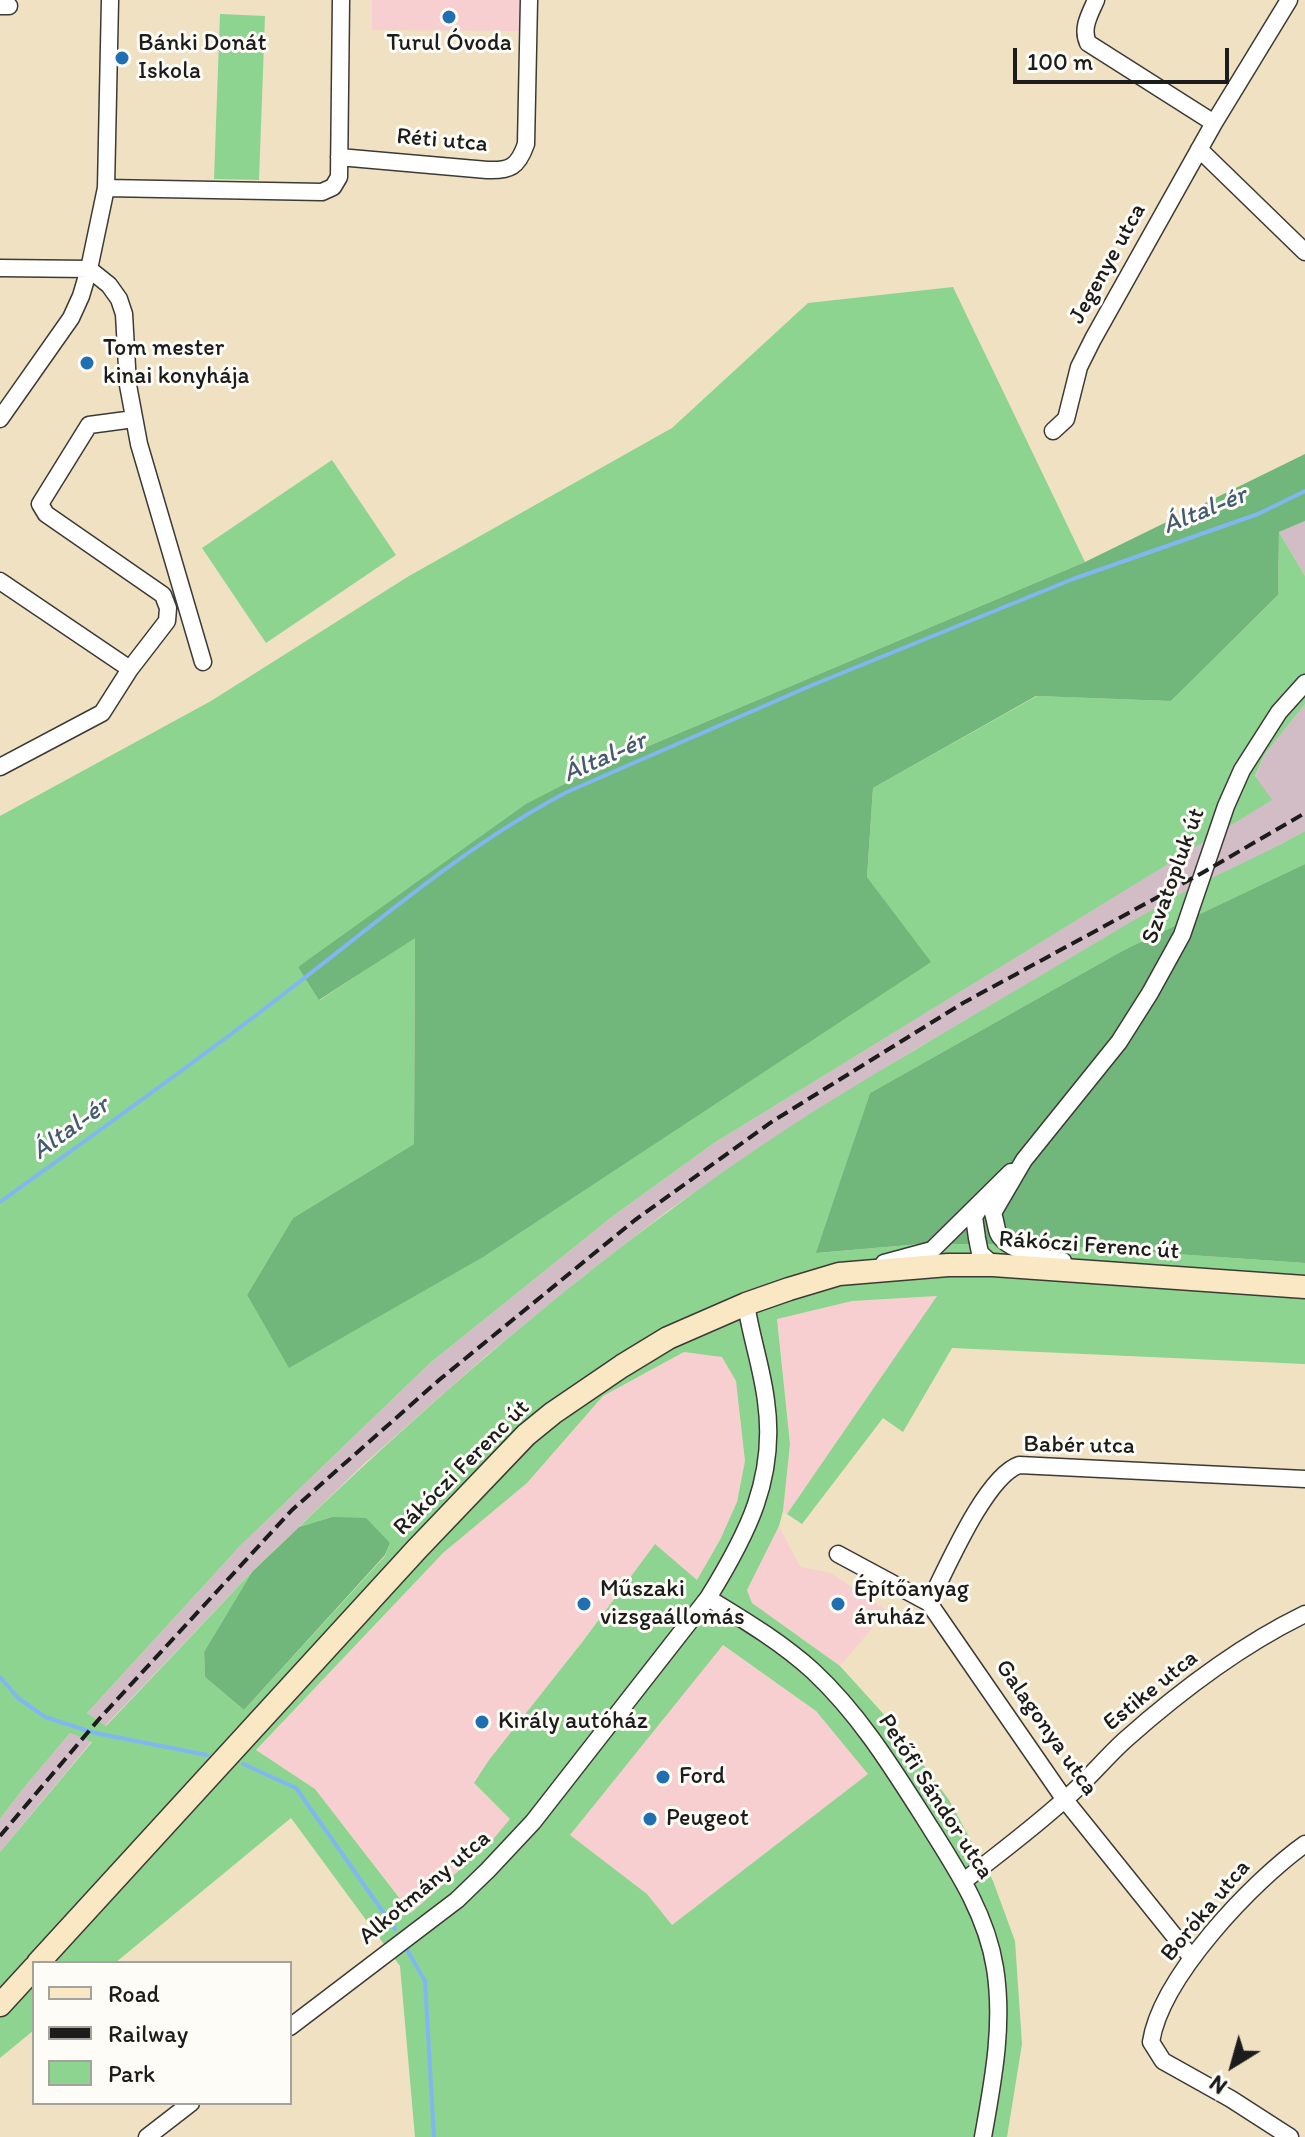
<!DOCTYPE html>
<meta charset="utf-8">
<style>
body{margin:0}
#map{position:relative;width:1305px;height:2137px;overflow:hidden;background:#efe1c2;font-family:Itim,sans-serif}
canvas{display:block}
.legend{position:absolute;left:32px;top:1961px;width:260px;height:144px;box-sizing:border-box;background:#fdfcf7;border:2px solid #a3a29f;margin:0;padding:10px 14px;list-style:none;font-size:24px;color:#1c1c1c}
.legend li{display:flex;align-items:center;gap:16px;height:40px}
.legend b{width:40px;border:2px solid #a3a29f}
.north{position:absolute;left:1193px;top:2025px;width:80px;height:80px;-webkit-text-stroke:6px #fdfcf7;paint-order:stroke;rotate:217deg;font-size:22px;font-weight:700;line-height:32px;text-align:center;color:#1c1c1c}
.north::after{content:'';display:block;margin:auto;width:28px;height:36px;background:#1c1c1c;clip-path:polygon(50% 0,100% 100%,50% 72%,0 100%)}
.scale{position:absolute;left:1013px;top:48px;width:216px;height:36px;box-sizing:border-box;border:4px solid #1c1c1c;border-top:0;padding-left:10px;font-size:24px;line-height:28px;white-space:nowrap;color:#1c1c1c;-webkit-text-stroke:6px #fdfcf7;paint-order:stroke}
</style>
<div id="map">
<canvas width="1305" height="2137"></canvas>
<ul class="legend">
<li><b style="height:10px;background:#fae7c3"></b>Road</li>
<li><b style="height:10px;background:#1c1c1c"></b>Railway</li>
<li><b style="height:22px;background:#8cd490"></b>Park</li>
</ul>
<div class="north">N</div>
<div class="scale">100 m</div>
</div>
<script>
const g = document.querySelector('canvas').getContext('2d');
g.lineJoin = 'round';
function fill(path, color) {
  g.fillStyle = color;
  g.fill(path, 'evenodd');
}
function trace(path, color, width, dash) {
  g.strokeStyle = color;
  g.lineWidth = width;
  g.lineCap = dash ? 'butt' : 'round';
  g.setLineDash(dash || []);
  g.stroke(path);
}
function label(font, color, halo, rows, align = 'center') {
  g.font = font + ' Itim,sans-serif';
  g.lineWidth = 6;
  g.setLineDash([]);
  g.textBaseline = 'middle';
  g.strokeStyle = halo;
  g.fillStyle = color;
  for (const [text, x, y, turn = 0] of rows) {
    g.save();
    g.translate(x, y);
    g.rotate((+turn || 0) * Math.PI / 180);
    g.textAlign = isNaN(turn) ? turn : align;
    if (halo) g.strokeText(text, 0, 0);
    g.fillText(text, 0, 0);
    g.restore();
  }
}
const built = new Path2D(`
 M 372,0 L 526,0 L 526,31 L 372,30 Z
 M 938,1296 L 787,1514 L 783,1511 L 790,1444 L 777,1318 L 852,1301 Z
 M 684,1352 L 722,1356 L 736,1381 L 745,1461 L 737,1502 L 720,1540 L 697,1580 L 655,1545 L 474,1784 L 510,1819 L 490,1843 L 412,1913 L 315,1789 L 256,1750 L 443,1553 L 527,1483 L 603,1396 Z
 M 779,1526 L 800,1567 L 831,1573 L 887,1611 L 840,1666 L 752,1603 L 747,1590 Z
 M 722,1645 L 816,1711 L 869,1774 L 672,1925 L 647,1894 L 569,1835 Z`);
const industrial = new Path2D(`
 M 1305,521 L 1305,576 L 1279,532 Z
 M 1305,704 L 1305,831 L 921,1046 L 792,1126 L 669,1210 L 585,1275 L 486,1356 L 364,1464 L 252,1572 L 105,1726 L 87,1713 L 240,1546 L 430,1363 L 613,1216 L 714,1143 L 1271,800 L 1255,777 L 1265,754 Z
 M 70,1733 L 92,1741 L 0,1852 L 0,1819 L 22,1790 Z`);
const green = new Path2D(`
 M 220,14 L 265,16 L 259,180 L 214,179 Z
 M 953,287 L 1085,562 L 594,769 L 298,967 L 320,1000 L 415,937 L 414,1144 L 293,1218 L 247,1295 L 289,1367 L 930,962 L 867,877 L 873,788 L 1037,696 L 1171,701 L 1278,595 L 1279,532 L 1305,576 L 1305,704 L 1265,754 L 1255,776 L 1272,800 L 714,1143 L 613,1216 L 430,1363 L 240,1546 L 87,1713 L 106,1726 L 252,1572 L 204,1652 L 205,1677 L 244,1710 L 385,1556 L 390,1543 L 332,1517 L 299,1527 C 452,1380 614,1242 791,1126 C 864,1079 939,1036 1013,992 C 1066,961 1119,928 1173,898 C 1216,874 1262,856 1305,831 L 1305,864 L 1124,950 L 870,1093 L 817,1253 L 921,1244 L 1032,1244 L 1305,1263 L 1305,1364 L 952,1348 L 903,1432 L 883,1418 L 802,1524 L 787,1514 L 937,1296 L 852,1301 L 777,1319 L 790,1444 L 783,1511 L 779,1526 L 747,1590 L 752,1603 L 840,1666 L 898,1730 L 949,1800 L 993,1881 L 1015,1941 L 1022,2044 L 1007,2137 L 415,2137 L 400,1966 L 291,1818 L 115,1963 L 34,1963 L 34,2030 L 0,2058 L 0,1852 L 92,1742 L 70,1733 L 22,1790 L 0,1819 L 0,816 L 211,701 L 409,576 L 672,428 L 808,303 ZM 684,1352 L 722,1357 L 736,1381 L 745,1461 L 737,1502 L 720,1540 L 697,1580 L 655,1544 L 583,1641 L 489,1760 L 474,1783 L 510,1819 L 490,1843 L 411,1913 L 315,1789 L 256,1750 L 443,1553 L 527,1483 L 603,1396 ZM 723,1645 L 816,1711 L 868,1774 L 672,1925 L 647,1894 L 570,1835 Z
 M 332,460 L 396,555 L 266,643 L 202,548 Z`);
const forest = new Path2D(`
 M 1305,454 L 1305,521 L 1279,532 L 1278,595 L 1171,701 L 1036,696 L 873,788 L 867,877 L 931,962 L 483,1257 L 289,1368 L 247,1295 L 293,1218 L 414,1144 L 415,938 L 319,1000 L 298,967 L 526,804 L 594,769 L 1085,562 Z
 M 1305,864 L 1305,1263 L 1032,1244 L 921,1244 L 816,1253 L 870,1093 L 1124,950 Z
 M 332,1517 L 366,1518 L 390,1543 L 385,1555 L 244,1710 L 205,1677 L 204,1652 L 252,1572 L 299,1527 Z`);
const stream = new Path2D(`
 M 0,1202 C 97,1132 195,1063 289,990 C 379,921 466,845 567,792 L 810,686 L 1073,579 L 1258,514 L 1305,491
 M 0,1677 L 18,1698 L 45,1717 L 95,1733 L 207,1755
 M 243,1764 L 296,1788 L 395,1929
 M 406,1948 L 425,1981 L 434,2137`);
const minor = new Path2D(`
 M 1096,0 C 1090,14 1081,28 1088,43 L 1214,123
 M 0,6 L 9,6
 M 1199,149 L 1305,252
 M 339,157 L 487,170 C 510,171 518,167 526,144 L 529,0
 M 106,188 L 322,192 L 333,187 L 339,177 L 341,0
 M 0,268 L 89,269 L 109,285 L 119,299 L 124,314 L 128,385 L 139,444 L 203,662
 M 0,419 L 71,318 L 81,296 L 89,269 L 106,188 L 110,0
 M 1053,431 L 1066,419 L 1079,367 L 1093,339 L 1214,123 L 1289,0
 M 0,581 L 130,669
 M 0,767 L 102,713 L 130,669 L 167,621 L 168,608 L 163,595 L 46,514 L 40,504 L 89,425 L 134,419
 M 982,1204 L 974,1217 L 977,1238 L 980,1253 L 993,1265
 M 1063,1261 C 1045,1258 1006,1251 998,1233 C 996,1227 995,1219 993,1213 L 1024,1160 L 1119,1042 L 1150,993 L 1182,935 L 1226,806 L 1242,770 L 1279,712 L 1305,683
 M 884,1263 L 932,1250 L 1011,1172
 M 838,1554 L 929,1603 L 1065,1800 L 1192,1958
 M 708,1598 C 744,1620 781,1642 813,1671 C 858,1713 890,1764 923,1816 C 953,1864 986,1911 995,1968 C 1004,2025 993,2081 983,2137
 M 929,1603 C 946,1570 985,1477 1019,1465 L 1305,1479
 M 964,1881 C 998,1854 1032,1829 1064,1800 C 1086,1782 1104,1759 1125,1740 C 1179,1692 1239,1646 1305,1614
 M 290,2027 L 457,1900 L 488,1870 L 533,1822 L 708,1598 C 747,1535 777,1478 766,1401 C 762,1368 751,1337 746,1304
 M 147,2137 L 191,2103
 M 1290,2137 L 1231,2099 L 1163,2061 L 1151,2042 C 1161,1977 1253,1881 1305,1844`);
const secondary = new Path2D(`
 M 38,1963 L 417,1549 L 526,1435 L 553,1413 L 622,1366 L 668,1338 L 746,1304 L 789,1289 L 839,1274 L 948,1265 L 993,1265 L 1305,1287
 M 0,2005 L 34,1968`);
const rail = new Path2D(`
 M 0,1836 L 100,1718 L 292,1510 L 439,1380 L 635,1220 L 773,1121 L 963,1003 L 1202,873 L 1305,813`);
const markers = [
 [449,17,8,"#1f6fb2"],
 [122,58,8,"#1f6fb2"],
 [87,363,8,"#1f6fb2"],
 [584,1604,8,"#1f6fb2"],
 [838,1604,8,"#1f6fb2"],
 [482,1722,8,"#1f6fb2"],
 [663,1777,8,"#1f6fb2"],
 [650,1819,8,"#1f6fb2"]
];
const poiNames = [
 ["Bánki Donát",138,44],
 ["Iskola",138,72],
 ["Turul Óvoda",449,44,"center"],
 ["Tom mester",103,349],
 ["kinai konyhája",103,377],
 ["Műszaki",600,1590],
 ["vizsgaállomás",600,1618],
 ["Építőanyag",854,1590],
 ["áruház",854,1618],
 ["Király autóház",498,1722],
 ["Ford",679,1777],
 ["Peugeot",666,1819]
];
const streetNames = [
 ["Réti utca",442,141,5],
 ["Jegenye utca",1108,264,-61],
 ["Szvatopluk út",1174,876,-70],
 ["Rákóczi Ferenc út",1089,1246,4],
 ["Babér utca",1079,1446,1],
 ["Rákóczi Ferenc út",462,1468,-45],
 ["Estike utca",1151,1691,-39],
 ["Galagonya utca",1046,1728,55],
 ["Petőfi Sándor utca",935,1797,57],
 ["Alkotmány utca",425,1888,-40],
 ["Boróka utca",1206,1911,-50]
];
const waterNames = [
 ["Által-ér",1205,511,-22],
 ["Által-ér",605,758,-24],
 ["Által-ér",71,1129,-36]
];
fill(built, '#f7cfd1');
fill(industrial, '#d2bdc6');
fill(green, '#8cd490');
fill(forest, '#71b67a');
trace(stream, '#81b7f0', 4);
trace(minor, '#3c3a35', 19);
trace(secondary, '#3c3a35', 25);
trace(minor, '#fff', 16);
trace(secondary, '#fae7c3', 22);
trace(rail, '#1c1c1c', 4, [12, 6]);
for (const [x, y, r, color] of markers) {
  const dot = new Path2D();
  dot.arc(x, y, r, 0, 2 * Math.PI);
  g.fillStyle = color;
  g.fill(dot);
  trace(dot, '#fdfcf7', 3);
}
label('24px', '#1c1c1c', '#fdfcf7', poiNames, 'left');
label('24px', '#1c1c1c', '#fdfcf7', streetNames);
label('italic 26px', '#445a71', '#fdfcf7', waterNames);
</script>
